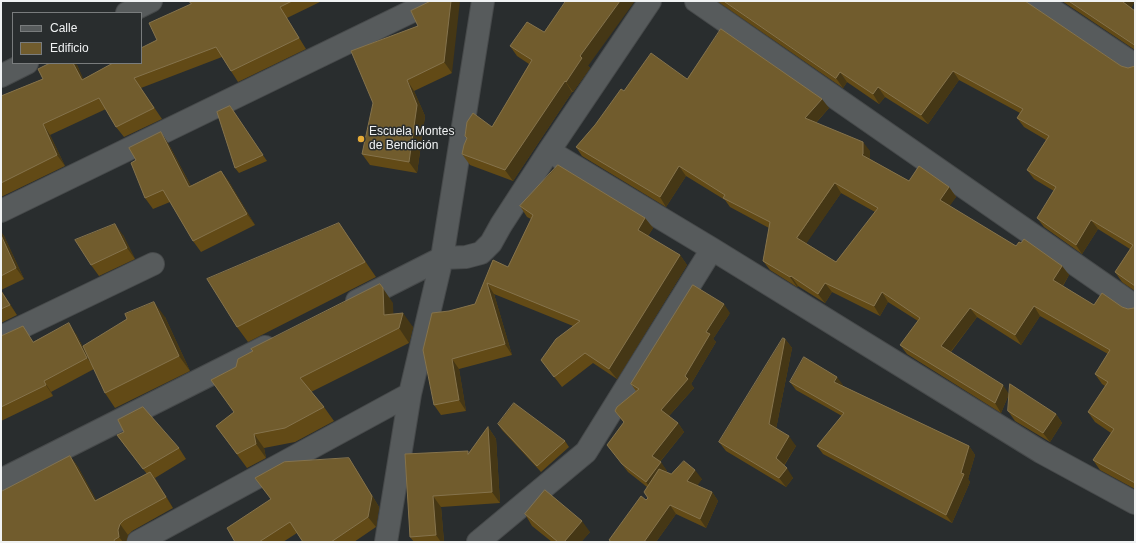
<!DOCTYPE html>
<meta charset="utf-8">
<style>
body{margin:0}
#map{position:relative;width:1136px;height:543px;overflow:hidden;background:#292d2e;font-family:Helvetica,sans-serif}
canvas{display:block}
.frame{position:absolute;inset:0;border:2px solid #f0f2f3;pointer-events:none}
.legend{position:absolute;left:12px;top:12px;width:130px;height:52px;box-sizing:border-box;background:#292d2e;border:1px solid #797c7d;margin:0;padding:5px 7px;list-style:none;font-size:12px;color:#f0f2f3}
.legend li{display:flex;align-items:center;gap:8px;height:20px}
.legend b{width:20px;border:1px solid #797c7d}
</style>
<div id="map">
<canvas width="1136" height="543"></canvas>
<div class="frame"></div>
<ul class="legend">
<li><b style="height:5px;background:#575b5c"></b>Calle</li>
<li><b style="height:11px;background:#715c2d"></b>Edificio</li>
</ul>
</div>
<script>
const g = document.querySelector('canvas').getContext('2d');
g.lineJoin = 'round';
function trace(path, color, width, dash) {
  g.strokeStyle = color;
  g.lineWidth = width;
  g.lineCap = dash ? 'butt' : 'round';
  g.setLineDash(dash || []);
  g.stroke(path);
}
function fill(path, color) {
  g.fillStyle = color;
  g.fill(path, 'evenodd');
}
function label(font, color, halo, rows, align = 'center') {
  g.font = font + ' Helvetica,sans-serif';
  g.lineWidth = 3;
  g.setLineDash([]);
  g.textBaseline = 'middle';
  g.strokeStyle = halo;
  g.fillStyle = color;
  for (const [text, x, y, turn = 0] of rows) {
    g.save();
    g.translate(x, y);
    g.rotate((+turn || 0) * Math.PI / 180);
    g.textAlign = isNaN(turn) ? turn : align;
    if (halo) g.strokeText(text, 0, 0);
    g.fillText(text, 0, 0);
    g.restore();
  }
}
const minor = new Path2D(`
 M 696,1 L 1135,306
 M 1039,1 L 1135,65
 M 127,13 L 151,1
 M 1,76 L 27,63
 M 549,151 L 712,249 L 1041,452 L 1135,503
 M 1,211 L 433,1
 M 357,301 L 442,258 L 466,257 L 481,253 L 491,243 L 501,225 L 549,151 L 650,1
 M 1,337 L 153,264
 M 1,480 L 265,347
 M 138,542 L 410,394
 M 386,542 L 410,394 L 442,258 L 483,1
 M 478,542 L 586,452 L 712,249`);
const wall = new Path2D(`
 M 189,1 L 322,1 L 287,18 L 306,49 L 238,82 L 222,57 L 141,88 L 162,119 L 124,137 L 116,127 L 106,109 L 50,135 L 65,166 L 1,197 L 1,96 L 77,65 L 83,79 L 157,40 L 191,4 Z
 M 431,1 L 452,73 L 414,91 L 425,116 L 417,173 L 370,165 L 362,154 L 418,26 Z
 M 717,1 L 1027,1 L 1027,3 L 1121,66 L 1128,68 L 1135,66 L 1135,291 L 1122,282 L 1115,272 L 1130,249 L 1098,229 L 1082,254 L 1044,227 L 1037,218 L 1054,191 L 1034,179 L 1027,170 L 1046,140 L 1024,127 L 1017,118 L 1020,113 L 959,80 L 928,124 L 885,97 L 879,104 L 847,82 L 843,88 Z
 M 1062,1 L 1135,1 L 1131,8 L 1135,11 L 1135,50 Z
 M 544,32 L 588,66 L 590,68 L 573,92 L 572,92 L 513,181 L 470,165 L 462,154 L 467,138 L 465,136 L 492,127 L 529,64 L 517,56 L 510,46 Z
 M 687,79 L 829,108 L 816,123 L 870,151 L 870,159 L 909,181 L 949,187 L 956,197 L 949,206 L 1016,246 L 1062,266 L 1069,275 L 1063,286 L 1094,305 L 1122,307 L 1128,309 L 1134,308 L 1135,307 L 1135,489 L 1100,470 L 1093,460 L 1111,433 L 1095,422 L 1088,412 L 1105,386 L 1102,384 L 1095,374 L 1108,354 L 1040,316 L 1021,345 L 977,317 L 951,352 L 1009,394 L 1056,414 L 1062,423 L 1050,442 L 1015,421 L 1008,411 L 1009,394 L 1001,413 L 907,354 L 900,345 L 918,321 L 888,302 L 880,316 L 832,292 L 825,303 L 798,286 L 797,287 L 770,270 L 763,261 L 769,228 L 730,207 L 725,200 L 686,176 L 666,207 L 582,156 L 576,147 L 595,125 L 624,91 ZM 841,193 L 875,212 L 836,262 L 806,243 Z
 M 230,106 L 267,161 L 239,173 L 235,168 Z
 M 168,143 L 191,186 L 221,171 L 229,182 L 255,225 L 201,252 L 193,241 L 170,202 L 153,209 L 145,198 Z
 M 520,206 L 645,218 L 653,228 L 648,236 L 680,255 L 687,265 L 617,379 L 593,363 L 562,387 L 541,360 L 573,326 L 494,294 L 512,355 L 459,369 L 466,411 L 441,415 L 434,405 L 449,311 L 475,304 L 493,260 L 508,267 L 531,219 L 527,217 Z
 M 339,223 L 376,277 L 248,342 L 237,327 Z
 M 1,232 L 4,236 L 24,279 L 1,290 Z
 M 123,235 L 135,259 L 99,276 L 91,265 Z
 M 1,290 L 17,315 L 1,323 Z
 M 393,303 L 393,314 L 413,327 L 409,343 L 311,392 L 324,407 L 334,421 L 295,442 L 264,448 L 266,458 L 247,468 L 216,426 L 234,412 L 211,380 Z
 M 730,313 L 713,339 L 716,342 L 691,384 L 694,388 L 669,416 L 678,423 L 684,432 L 660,462 L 667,471 L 666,472 L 671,474 L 702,479 L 697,485 L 712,492 L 718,501 L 706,528 L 676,514 L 656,542 L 611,542 L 609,540 L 648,498 L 644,492 L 647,487 L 628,472 L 607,445 L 624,423 L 615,411 L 636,391 L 631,384 Z
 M 165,317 L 190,371 L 115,408 L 105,393 L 94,369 L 51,392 L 53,396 L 1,421 L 1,336 L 34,342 L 76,334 L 88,357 Z
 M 785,339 L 792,348 L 776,429 L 796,446 L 784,466 L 793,478 L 786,487 L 726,451 L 719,442 Z
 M 790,382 L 843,385 L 843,386 L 969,446 L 975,455 L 968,479 L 970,482 L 952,523 L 823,454 L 817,446 L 842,416 L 796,390 Z
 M 498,424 L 565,441 L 569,447 L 541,472 L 502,430 Z
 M 488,427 L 496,439 L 500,503 L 441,507 L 444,542 L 414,542 L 410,537 L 405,454 L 469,453 Z
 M 117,435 L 179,448 L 186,459 L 155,478 L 173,508 L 132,531 L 128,535 L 126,542 L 1,542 L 70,456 L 78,467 L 96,500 L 147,474 L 125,446 Z
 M 356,469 L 379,507 L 376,527 L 354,542 L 303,542 L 297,533 L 283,542 L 235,542 L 271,499 L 255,478 Z
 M 525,514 L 590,532 L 581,542 L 552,542 L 532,526 Z`);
const shadedWall = new Path2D(`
 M 451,1 L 460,1 L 452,73 L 444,62 Z
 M 620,1 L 635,1 L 588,66 L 590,68 L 573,92 L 566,82 L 580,56 Z
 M 1123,1 L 1135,1 L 1129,12 L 1123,2 Z
 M 73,63 L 75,63 L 77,65 L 89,91 L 82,80 Z
 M 953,71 L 959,80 L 928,124 L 921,115 Z
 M 840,72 L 847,82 L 843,88 L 836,78 Z
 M 407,80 L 414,91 L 425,116 L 417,173 L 409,162 Z
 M 565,81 L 572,92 L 513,181 L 505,170 Z
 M 878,87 L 885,97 L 879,104 L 873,94 Z
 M 822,99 L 829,108 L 811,128 L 805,118 Z
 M 43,124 L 50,135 L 65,166 L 57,155 Z
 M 161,132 L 168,143 L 197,198 L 189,187 Z
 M 863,142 L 870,151 L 870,163 L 862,155 Z
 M 679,166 L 686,176 L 666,207 L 660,197 Z
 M 221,171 L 229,182 L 255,225 L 247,214 Z
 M 835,183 L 841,193 L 804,247 L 797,238 Z
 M 949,187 L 956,197 L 947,210 L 940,200 Z
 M 645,218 L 653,228 L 645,240 L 638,230 Z
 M 1091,220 L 1098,229 L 1082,254 L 1076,245 Z
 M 115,224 L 123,235 L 135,259 L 127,248 Z
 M 1,232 L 4,236 L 24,279 L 16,268 L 1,235 Z
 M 680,255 L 687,265 L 617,379 L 609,369 Z
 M 1062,266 L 1069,275 L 1060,290 L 1053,280 Z
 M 791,276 L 798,286 L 797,287 L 790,277 Z
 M 487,283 L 494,294 L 512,355 L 505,344 Z
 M 825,283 L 832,292 L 825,303 L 818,294 Z
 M 380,284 L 393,303 L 394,329 L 384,315 Z
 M 1,290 L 17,315 L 1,291 Z
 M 882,292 L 888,302 L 880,316 L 874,306 Z
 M 154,302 L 165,317 L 190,371 L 179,356 Z
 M 724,304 L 730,313 L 713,339 L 716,342 L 691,384 L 694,388 L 667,418 L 661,410 L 706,332 Z
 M 1034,306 L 1040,316 L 1021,345 L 1015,335 Z
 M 970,308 L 977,317 L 948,355 L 941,346 Z
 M 403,313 L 413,327 L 409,343 L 399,328 Z
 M 69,323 L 76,334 L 95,369 L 87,358 Z
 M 785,339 L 792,348 L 775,434 L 769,424 Z
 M 452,359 L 459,369 L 466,411 L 459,400 Z
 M 837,377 L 843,385 L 840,391 L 834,382 Z
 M 44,381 L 51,392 L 53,396 L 46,385 Z
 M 1003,385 L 1009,394 L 1001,413 L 995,403 Z
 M 1056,414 L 1062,423 L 1050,442 L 1043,433 Z
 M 678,423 L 684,432 L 658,464 L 652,456 Z
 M 488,427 L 496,439 L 500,503 L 492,492 Z
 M 254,434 L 264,448 L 266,458 L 256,444 Z
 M 789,436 L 796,446 L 782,468 L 776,458 Z
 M 969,446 L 975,455 L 968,479 L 970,482 L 952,523 L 946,515 Z
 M 70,456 L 78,467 L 103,512 L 95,501 Z
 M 349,458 L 356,469 L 379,507 L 376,527 L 368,517 Z
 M 661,462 L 667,471 L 652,491 L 646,482 Z
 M 787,468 L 793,478 L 786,487 L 779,478 Z
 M 695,470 L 702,479 L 694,490 L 687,481 Z
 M 150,472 L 158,483 L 173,508 L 166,497 Z
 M 712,492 L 718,501 L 706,528 L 700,519 Z
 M 433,496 L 441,507 L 444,542 L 441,542 L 436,535 Z
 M 670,505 L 676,514 L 656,542 L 644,542 Z
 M 582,521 L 590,532 L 581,542 L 564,542 Z
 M 120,524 L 128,535 L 126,542 L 123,542 L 119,537 L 118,530 Z`);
const building = new Path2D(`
 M 189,1 L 292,1 L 280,7 L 299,38 L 231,71 L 216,47 L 134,78 L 154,108 L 116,127 L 99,98 L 43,124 L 57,155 L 1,183 L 1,96 L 43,79 L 38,69 L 50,63 L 73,63 L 82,80 L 113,63 L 141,63 L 141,48 L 157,40 L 149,23 L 191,4 Z
 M 431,1 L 451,1 L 444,62 L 407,80 L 417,105 L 409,162 L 362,154 L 373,103 L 351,51 L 418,26 L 411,11 Z
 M 566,1 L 620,1 L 580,56 L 582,58 L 566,82 L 565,81 L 505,170 L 462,154 L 464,145 L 467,138 L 465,136 L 467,122 L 473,113 L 492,127 L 532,60 L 510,46 L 527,22 L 544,32 Z
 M 724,1 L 1025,1 L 1121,66 L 1128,68 L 1135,66 L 1135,286 L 1115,272 L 1133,245 L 1091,220 L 1076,245 L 1037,218 L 1056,187 L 1027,170 L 1049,136 L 1017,118 L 1023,109 L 953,71 L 921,115 L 878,87 L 873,94 L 840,72 L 836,78 Z
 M 1069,1 L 1123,1 L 1123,2 L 1135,11 L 1135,45 Z
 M 721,29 L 822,99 L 805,118 L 863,142 L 863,154 L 862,155 L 909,181 L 919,166 L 949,187 L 940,200 L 1016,246 L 1019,242 L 1021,243 L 1024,239 L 1062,266 L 1053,280 L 1094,305 L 1102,293 L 1122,307 L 1128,309 L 1134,308 L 1135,307 L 1135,483 L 1093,460 L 1114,429 L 1088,412 L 1108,382 L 1095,374 L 1110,350 L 1034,306 L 1015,335 L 970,308 L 941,346 L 1003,385 L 995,403 L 900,345 L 920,318 L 882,292 L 874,306 L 825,283 L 818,294 L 791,276 L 790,277 L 763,261 L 770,222 L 723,198 L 725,195 L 679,166 L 660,197 L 576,147 L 595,125 L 621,89 L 624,91 L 651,53 L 687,79 ZM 835,183 L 878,208 L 836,262 L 797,238 Z
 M 230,106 L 263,155 L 235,168 L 217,112 Z
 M 161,132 L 189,187 L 221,171 L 247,214 L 193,241 L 163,190 L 145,198 L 131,163 L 136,160 L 129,148 Z
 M 558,165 L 645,218 L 638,230 L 680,255 L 609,369 L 585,353 L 554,377 L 541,360 L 556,339 L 580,321 L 487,283 L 505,344 L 452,359 L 459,400 L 434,405 L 423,350 L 432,313 L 449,311 L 475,304 L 493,260 L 508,267 L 533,215 L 520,206 Z
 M 339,223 L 365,262 L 237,327 L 207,279 Z
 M 115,224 L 127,248 L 91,265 L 75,240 Z
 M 1,235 L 16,268 L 1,276 Z
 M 380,284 L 383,288 L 384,315 L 403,313 L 399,328 L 300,378 L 324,407 L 285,428 L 254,434 L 256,444 L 237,454 L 216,426 L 234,412 L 211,380 L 236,367 L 238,359 L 253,351 L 251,349 Z
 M 693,285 L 724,304 L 706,332 L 710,334 L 685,376 L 688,379 L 661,410 L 678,423 L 652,456 L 661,462 L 646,482 L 622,464 L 607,445 L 624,422 L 615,411 L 617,407 L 639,389 L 631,384 Z
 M 1,291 L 10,305 L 1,309 Z
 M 154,302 L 179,356 L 105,393 L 83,346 L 127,319 L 125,314 Z
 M 69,323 L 87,358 L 44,381 L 46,385 L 1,407 L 1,336 L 23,326 L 33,342 Z
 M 783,338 L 785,339 L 769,424 L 789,436 L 776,458 L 787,468 L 779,478 L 719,442 Z
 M 804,357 L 837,377 L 834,382 L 969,446 L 961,473 L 964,474 L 946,515 L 817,446 L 844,413 L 790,382 Z
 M 1010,384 L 1056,414 L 1043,433 L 1008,411 Z
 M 514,403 L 565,441 L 537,466 L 498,424 Z
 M 143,407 L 179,448 L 143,469 L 117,435 L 124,432 L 118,420 Z
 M 488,427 L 492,492 L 433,496 L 436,535 L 410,537 L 405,454 L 468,451 L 468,454 Z
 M 70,456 L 95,501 L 150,472 L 166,497 L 124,520 L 120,524 L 118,530 L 119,537 L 114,540 L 115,542 L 1,542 L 1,492 Z
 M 349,458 L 372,496 L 368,517 L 331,542 L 303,542 L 290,522 L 259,542 L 235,542 L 227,528 L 271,499 L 255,478 L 284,462 Z
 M 684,461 L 695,470 L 687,481 L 712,492 L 700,519 L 670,505 L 644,542 L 612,542 L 609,540 L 641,496 L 646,500 L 648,498 L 644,492 L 659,469 L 671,474 Z
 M 545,490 L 582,521 L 564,542 L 558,542 L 525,514 Z`);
const markers = [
 [361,139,4,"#e7ac37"]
];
const poiNames = [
 ["Escuela Montes",369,132],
 ["de Bendición",369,146]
];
trace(minor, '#474a4b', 24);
trace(minor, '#575b5c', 22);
fill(wall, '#624a16');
fill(shadedWall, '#453715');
fill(building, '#715c2d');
trace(building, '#85734c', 1);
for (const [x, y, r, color] of markers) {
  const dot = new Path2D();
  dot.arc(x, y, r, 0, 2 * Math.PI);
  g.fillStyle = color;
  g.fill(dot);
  trace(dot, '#292d2e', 1.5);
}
label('12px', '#f0f2f3', '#292d2e', poiNames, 'left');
</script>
